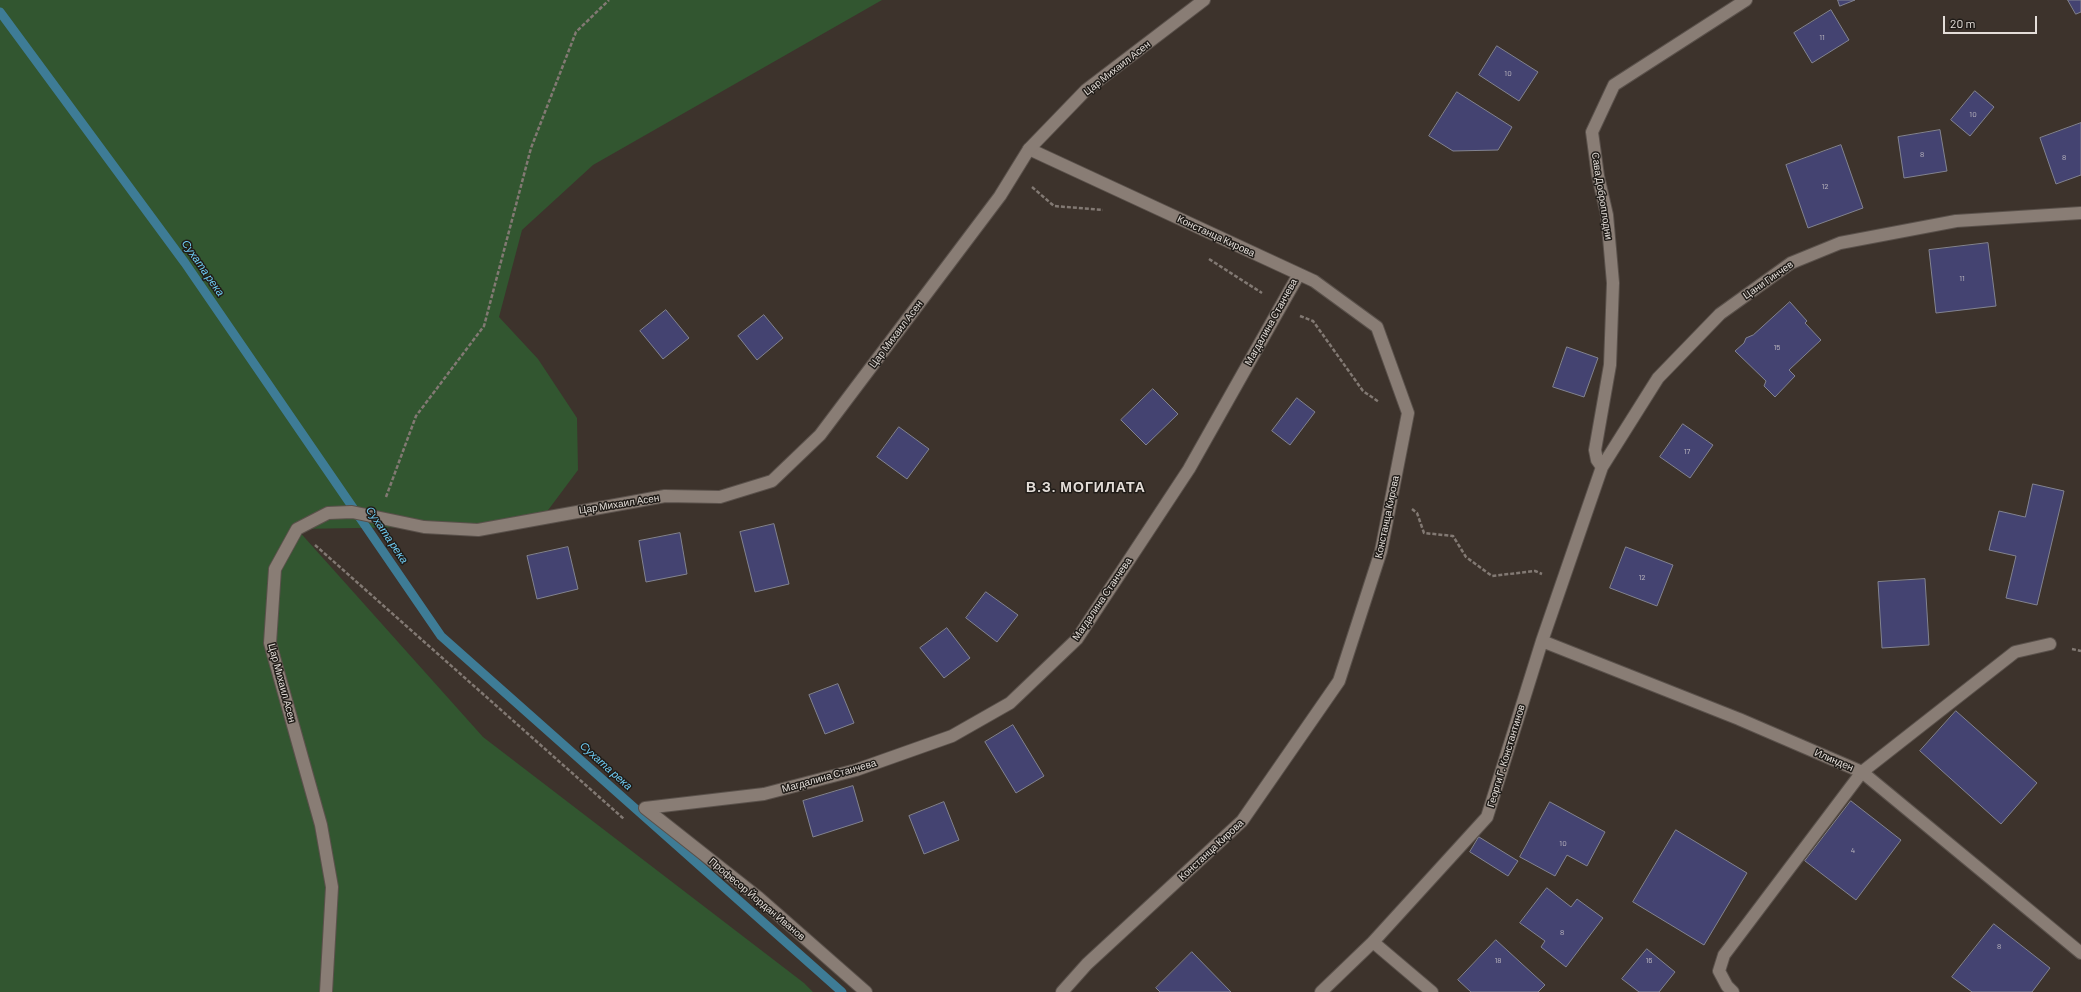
<!DOCTYPE html>
<meta charset="utf-8">
<style>
body{margin:0}
#map{position:relative;width:2081px;height:992px;overflow:hidden;background:#3d332c;font-family:Barlow,sans-serif}
canvas{display:block}
.scale{position:absolute;left:1943px;top:16px;width:94px;height:18px;box-sizing:border-box;border:2px solid #e4ded9;border-top:0;padding-left:5px;font-size:12px;line-height:14px;white-space:nowrap;color:#e4ded9;-webkit-text-stroke:3px #201c18;paint-order:stroke}
</style>
<div id="map">
<canvas width="2081" height="992"></canvas>
<div class="scale">20 m</div>
</div>
<script>
const g = document.querySelector('canvas').getContext('2d');
g.lineJoin = 'round';
function fill(path, color) {
  g.fillStyle = color;
  g.fill(path, 'evenodd');
}
function trace(path, color, width, dash) {
  g.strokeStyle = color;
  g.lineWidth = width;
  g.lineCap = dash ? 'butt' : 'round';
  g.setLineDash(dash || []);
  g.stroke(path);
}
function label(font, color, halo, rows, align = 'center') {
  g.font = font + ' Barlow,sans-serif';
  g.lineWidth = 3;
  g.setLineDash([]);
  g.textBaseline = 'middle';
  g.strokeStyle = halo;
  g.fillStyle = color;
  for (const [text, x, y, turn = 0] of rows) {
    g.save();
    g.translate(x, y);
    g.rotate((+turn || 0) * Math.PI / 180);
    g.textAlign = isNaN(turn) ? turn : align;
    if (halo) g.strokeText(text, 0, 0);
    g.fillText(text, 0, 0);
    g.restore();
  }
}
const green = new Path2D(`
 M 0,0 L 882,0 L 593,165 L 522,230 L 499,317 L 538,359 L 577,418 L 578,470 L 537,525 L 297,529 L 483,737 L 804,983 L 813,992 L 0,992 Z`);
const stream = new Path2D(`
 M 0,12 L 185,263 L 441,636 L 842,992`);
const building = new Path2D(`
 M 1838,0 L 1855,0 L 1840,6 Z
 M 2068,0 L 2081,0 L 2081,12 L 2076,14 Z
 M 1831,10 L 1849,40 L 1812,63 L 1794,33 Z
 M 1497,46 L 1538,72 L 1519,101 L 1479,75 Z
 M 1975,91 L 1994,107 L 1970,136 L 1951,120 Z
 M 1457,92 L 1512,127 L 1498,150 L 1453,151 L 1429,136 Z
 M 2081,123 L 2081,175 L 2056,184 L 2040,138 Z
 M 1940,130 L 1947,171 L 1904,178 L 1898,137 Z
 M 1841,145 L 1863,208 L 1808,228 L 1786,165 Z
 M 1988,243 L 1996,306 L 1936,313 L 1929,250 Z
 M 1790,302 L 1807,321 L 1805,323 L 1821,340 L 1789,370 L 1795,376 L 1775,397 L 1764,386 L 1766,381 L 1735,351 L 1744,343 L 1746,338 L 1753,335 Z
 M 666,310 L 689,338 L 663,359 L 640,331 Z
 M 764,315 L 783,338 L 757,360 L 738,336 Z
 M 1567,347 L 1598,358 L 1584,397 L 1553,387 Z
 M 1153,389 L 1178,414 L 1146,445 L 1121,420 Z
 M 1297,398 L 1315,412 L 1290,445 L 1272,431 Z
 M 1683,424 L 1713,445 L 1690,478 L 1660,457 Z
 M 899,427 L 929,449 L 907,479 L 877,457 Z
 M 2033,484 L 2064,491 L 2037,605 L 2006,598 L 2016,556 L 1989,550 L 1999,511 L 2025,517 Z
 M 774,524 L 789,584 L 755,592 L 740,532 Z
 M 680,533 L 687,574 L 646,582 L 639,541 Z
 M 568,547 L 578,589 L 537,599 L 527,556 Z
 M 1626,547 L 1673,565 L 1657,606 L 1610,588 Z
 M 1925,579 L 1929,645 L 1882,648 L 1878,582 Z
 M 986,592 L 1018,615 L 997,642 L 966,618 Z
 M 947,628 L 970,658 L 944,678 L 920,648 Z
 M 838,684 L 854,723 L 825,734 L 809,695 Z
 M 1956,711 L 2037,783 L 2001,824 L 1920,751 Z
 M 1013,725 L 1044,776 L 1016,793 L 985,742 Z
 M 853,786 L 863,821 L 813,837 L 803,801 Z
 M 1851,801 L 1901,840 L 1856,900 L 1805,861 Z
 M 944,802 L 959,840 L 924,854 L 909,816 Z
 M 1550,802 L 1605,832 L 1587,866 L 1567,855 L 1555,876 L 1520,857 Z
 M 1676,830 L 1747,873 L 1704,945 L 1633,902 Z
 M 1479,837 L 1518,861 L 1508,876 L 1470,852 Z
 M 1547,888 L 1571,907 L 1577,899 L 1603,918 L 1566,967 L 1541,947 L 1545,941 L 1520,923 Z
 M 1994,924 L 2050,968 L 2032,992 L 1972,992 L 1952,977 Z
 M 1496,940 L 1545,985 L 1538,992 L 1471,992 L 1458,980 Z
 M 1647,949 L 1675,972 L 1659,992 L 1639,992 L 1622,979 Z
 M 1192,952 L 1231,992 L 1160,992 L 1156,988 Z`);
const path = new Path2D(`
 M 1032,187 L 1054,206 L 1103,210
 M 1209,259 L 1262,293
 M 1300,316 L 1313,321 L 1363,391 L 1379,402
 M 386,497 L 416,416 L 484,326 L 531,148 L 576,32 L 609,0
 M 1412,509 L 1417,513 L 1424,533 L 1453,536 L 1466,557 L 1492,576 L 1535,571 L 1542,574
 M 315,545 L 624,819
 M 2072,649 L 2081,651`);
const lane = new Path2D(`
 M 1029,149 L 1314,281 L 1377,327 L 1408,413 L 1381,551 L 1339,681 L 1242,821 L 1087,964 L 1062,992
 M 645,808 L 764,794 L 856,770 L 952,736 L 1010,703 L 1077,639 L 1189,469 L 1299,274
 M 645,808 L 759,898 L 866,992
 M 1733,992 L 1727,986 L 1719,971 L 1724,955 L 1862,772`);
const street = new Path2D(`
 M 1602,467 L 1597,460 L 1595,450 L 1610,365 L 1613,283 L 1607,215 L 1598,176 L 1592,132 L 1614,85 L 1746,0
 M 1542,641 L 1739,719 L 1862,772 L 2081,953
 M 1862,772 L 2015,652 L 2050,644
 M 1373,942 L 1432,992
 M 326,992 L 332,887 L 321,825 L 270,643 L 275,569 L 297,529 L 328,513 L 352,512 L 424,527 L 478,530 L 665,496 L 720,497 L 772,481 L 820,435 L 1000,196 L 1029,149 L 1086,90 L 1204,0
 M 1321,992 L 1373,942 L 1487,817 L 1542,641 L 1602,467 L 1658,378 L 1720,314 L 1791,263 L 1840,243 L 1956,221 L 2081,213`);
const numberNames = [
 ["11",1822,37],
 ["10",1508,73],
 ["10",1973,114],
 ["8",1922,154],
 ["8",2064,157],
 ["12",1825,186],
 ["11",1962,278],
 ["15",1777,347],
 ["17",1687,451],
 ["12",1642,577],
 ["10",1563,843],
 ["4",1853,850],
 ["8",1562,932],
 ["8",1999,946],
 ["18",1498,960],
 ["16",1649,960]
];
const streetNames = [
 ["Цар Михаил Асен",1117,68,-38],
 ["Сава Доброплодни",1602,196,81],
 ["Констанца Кирова",1216,236,25],
 ["Цани Гинчев",1768,280,-35],
 ["Магдалина Станчева",1271,322,-61],
 ["Цар Михаил Асен",896,334,-53],
 ["Цар Михаил Асен",619,504,-9],
 ["Констанца Кирова",1387,517,-78],
 ["Магдалина Станчева",1102,599,-56],
 ["Цар Михаил Асен",282,683,75],
 ["Георги Г. Константинов",1506,756,-73],
 ["Илинден",1834,760,23],
 ["Магдалина Станчева",829,776,-16],
 ["Констанца Кирова",1211,850,-43],
 ["Професор Йордан Иванов",757,899,40]
];
const waterNames = [
 ["Сухата река",203,268,55],
 ["Сухата река",387,535,56],
 ["Сухата река",606,766,42]
];
const districtNames = [
 ["В.З. МОГИЛАТА",1086,487]
];
fill(green, '#325630');
trace(stream, '#3e7c96', 9);
fill(building, '#444371');
trace(building, '#828390', 1);
trace(lane, '#5a514b', 14);
trace(street, '#5a514b', 14);
trace(path, '#827973', 2.5, [4, 2]);
trace(lane, '#897d75', 12);
trace(street, '#897d75', 12);
label('8px', '#bcb7bf', null, numberNames);
label('10px', '#e4ded9', '#201c18', streetNames);
label('italic 11px', '#6fcdf5', '#201c18', waterNames);
g.letterSpacing = '1px';
label('bold 14px', '#e4ded9', '#201c18', districtNames);
g.letterSpacing = '0px';
</script>
